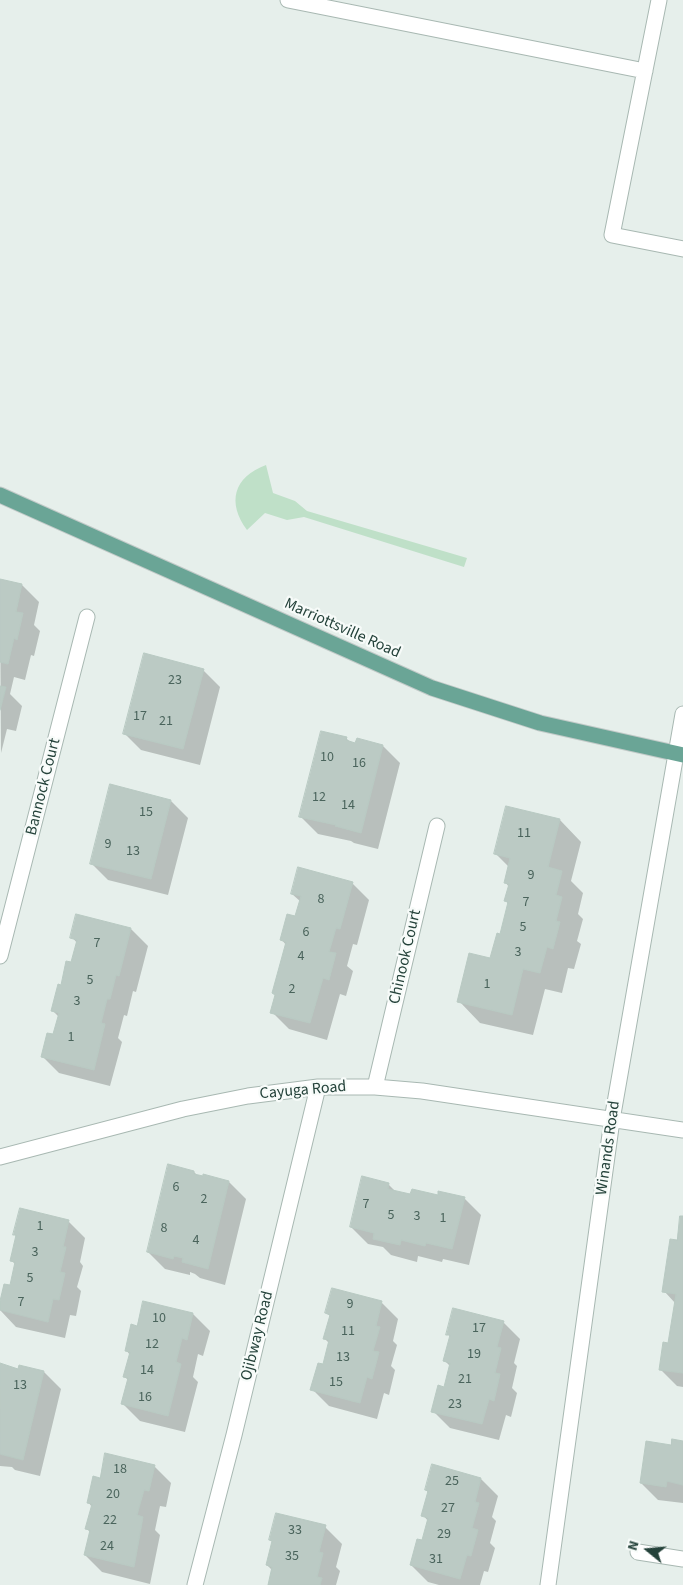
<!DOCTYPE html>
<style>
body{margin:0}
#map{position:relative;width:683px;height:1585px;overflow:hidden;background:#e6efeb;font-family:"Source Sans 3",sans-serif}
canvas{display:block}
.north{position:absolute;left:623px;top:1525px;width:50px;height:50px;-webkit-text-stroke:4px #f7fbf9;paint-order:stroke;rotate:287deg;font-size:14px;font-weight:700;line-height:20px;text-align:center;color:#24423a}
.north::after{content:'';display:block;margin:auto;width:18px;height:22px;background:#24423a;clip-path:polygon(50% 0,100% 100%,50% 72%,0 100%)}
</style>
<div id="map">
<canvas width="683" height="1585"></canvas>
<div class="north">N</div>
</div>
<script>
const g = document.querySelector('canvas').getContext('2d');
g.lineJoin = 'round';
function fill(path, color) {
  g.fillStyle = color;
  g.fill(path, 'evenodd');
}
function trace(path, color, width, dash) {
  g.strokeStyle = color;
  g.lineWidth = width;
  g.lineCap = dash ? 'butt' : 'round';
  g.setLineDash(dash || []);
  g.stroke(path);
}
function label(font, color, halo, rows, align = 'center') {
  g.font = font + ' "Source Sans 3",sans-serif';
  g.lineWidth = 4.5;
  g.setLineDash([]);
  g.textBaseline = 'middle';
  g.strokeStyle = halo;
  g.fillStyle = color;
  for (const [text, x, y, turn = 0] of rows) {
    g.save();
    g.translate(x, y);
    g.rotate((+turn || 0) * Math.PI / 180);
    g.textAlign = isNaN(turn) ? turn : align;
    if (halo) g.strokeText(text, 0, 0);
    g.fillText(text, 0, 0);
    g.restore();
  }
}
const green = new Path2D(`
 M 266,465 L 273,493 L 295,501 L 307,511 L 467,558 L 464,567 L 304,517 L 287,520 L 265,513 L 247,530 C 227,503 233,477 266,465 Z`);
const shadow = new Path2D(`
 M 0,580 L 22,585 L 39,602 L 34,625 L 40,631 L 34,656 L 31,655 L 25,680 L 14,677 L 10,694 L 22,706 L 16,731 L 7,729 L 1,753 Z
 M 203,670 L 220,687 L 200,765 L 141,750 L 124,733 Z
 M 346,738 L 350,742 L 356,744 L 383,746 L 400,763 L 378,849 L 354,843 L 351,841 L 318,834 L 301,817 Z
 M 171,801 L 188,818 L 168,895 L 108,880 L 91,863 Z
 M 507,807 L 560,820 L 581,842 L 571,881 L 583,893 L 578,914 L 583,919 L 577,941 L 581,944 L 574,969 L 568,968 L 562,993 L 545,989 L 533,1035 L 480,1023 L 459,1001 L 491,960 L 501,935 L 508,904 L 506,901 L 509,887 L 505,882 L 509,867 L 496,854 Z
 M 352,883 L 369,900 L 357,945 L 353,944 L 347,966 L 353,971 L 346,996 L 340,994 L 327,1040 L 289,1029 L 272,1012 L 286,945 L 282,940 L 296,918 L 301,902 L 292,894 Z
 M 131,929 L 148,946 L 136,992 L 133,991 L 127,1016 L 124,1015 L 118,1038 L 122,1042 L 110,1086 L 59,1073 L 42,1056 L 54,1036 L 59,1017 L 53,1011 L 72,964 L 77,943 L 72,937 Z
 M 194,1172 L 198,1176 L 229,1182 L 246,1199 L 225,1285 L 200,1278 L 195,1274 L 190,1272 L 190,1275 L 165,1269 L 148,1252 Z
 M 388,1184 L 396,1192 L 411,1196 L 464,1198 L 481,1215 L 469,1265 L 443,1259 L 442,1262 L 418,1256 L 417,1262 L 391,1255 L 383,1247 L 368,1244 L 351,1227 Z
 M 683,1217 L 683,1387 L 677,1386 L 660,1369 L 669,1345 L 676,1304 L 664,1291 L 678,1242 Z
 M 68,1221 L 85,1238 L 80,1262 L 83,1266 L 77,1287 L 81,1291 L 76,1316 L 70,1315 L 65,1338 L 16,1327 L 0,1310 L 0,1306 L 11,1287 L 16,1265 L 11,1260 L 17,1237 L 15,1235 Z
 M 381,1302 L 398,1319 L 393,1341 L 397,1345 L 391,1366 L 395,1370 L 389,1395 L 384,1393 L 377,1419 L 329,1406 L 312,1389 L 324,1366 L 330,1344 L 325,1339 L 331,1317 L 327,1313 Z
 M 193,1314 L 210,1331 L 203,1356 L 198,1354 L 193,1377 L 198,1382 L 185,1432 L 140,1421 L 123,1404 L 128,1380 L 125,1377 L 130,1355 L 126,1350 Z
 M 503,1322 L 520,1339 L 514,1363 L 517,1366 L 512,1388 L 517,1393 L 511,1417 L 506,1415 L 499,1440 L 450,1428 L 433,1411 L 445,1388 L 450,1366 L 445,1361 L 451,1338 L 448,1334 Z
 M 0,1366 L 19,1371 L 44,1372 L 61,1389 L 40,1476 L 15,1470 L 12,1467 L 0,1466 Z
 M 683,1442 L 683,1503 L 658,1500 L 641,1483 L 672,1446 Z
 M 154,1466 L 171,1483 L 166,1507 L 160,1506 L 155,1530 L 160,1535 L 150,1584 L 102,1572 L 85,1555 L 90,1532 L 87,1529 L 92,1507 L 88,1502 L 101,1480 Z
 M 481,1479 L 498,1496 L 492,1517 L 496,1521 L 490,1543 L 495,1548 L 488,1572 L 484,1571 L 480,1585 L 439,1585 L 428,1582 L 411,1565 L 422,1542 L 428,1521 L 423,1515 L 429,1493 L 426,1490 Z
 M 325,1527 L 342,1544 L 336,1567 L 340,1571 L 336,1585 L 269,1585 L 272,1570 L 267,1565 L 273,1542 L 270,1540 Z`);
const building = new Path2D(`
 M 0,579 L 22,584 L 16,612 L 23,613 L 17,640 L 14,638 L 8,664 L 0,662 Z
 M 144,653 L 204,669 L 183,749 L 123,734 Z
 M 0,686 L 6,687 L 0,710 Z
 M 321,731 L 347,737 L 346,740 L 355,743 L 357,738 L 383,745 L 361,833 L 335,826 L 336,825 L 299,817 Z
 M 110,784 L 171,800 L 151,879 L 90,864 Z
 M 506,806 L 560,819 L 548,867 L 562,871 L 556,895 L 562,897 L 556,921 L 560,922 L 553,949 L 547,947 L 540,973 L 523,969 L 512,1015 L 457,1002 L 469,953 L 490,958 L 497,933 L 500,934 L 508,902 L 504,901 L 509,884 L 504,883 L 510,858 L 494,854 Z
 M 298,867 L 353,882 L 340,929 L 336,928 L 329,952 L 336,953 L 329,980 L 323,978 L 310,1023 L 270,1013 L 275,995 L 272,993 L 286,942 L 280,940 L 287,914 L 295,916 L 301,896 L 291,894 Z
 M 76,914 L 131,928 L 119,976 L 116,975 L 110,999 L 107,999 L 101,1023 L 105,1024 L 94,1070 L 41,1057 L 47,1033 L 53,1034 L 59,1013 L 51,1011 L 58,984 L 61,985 L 66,961 L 71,962 L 77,940 L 70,938 Z
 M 168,1164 L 194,1171 L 194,1174 L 203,1176 L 203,1174 L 229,1181 L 208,1269 L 182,1262 L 183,1258 L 174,1256 L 173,1259 L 147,1252 Z
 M 362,1176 L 389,1183 L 388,1189 L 410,1194 L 412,1189 L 438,1195 L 438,1191 L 465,1197 L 452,1249 L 426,1243 L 425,1246 L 401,1240 L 400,1245 L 373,1239 L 374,1233 L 350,1227 Z
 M 20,1208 L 69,1220 L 63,1247 L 66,1247 L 60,1272 L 65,1273 L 59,1300 L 53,1299 L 48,1322 L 0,1310 L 0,1301 L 4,1284 L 10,1285 L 15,1262 L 10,1261 L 16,1235 L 13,1235 Z
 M 680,1216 L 683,1216 L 683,1373 L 659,1370 L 663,1342 L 668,1343 L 676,1294 L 662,1292 L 670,1239 L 677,1240 Z
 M 332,1288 L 382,1301 L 376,1326 L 380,1327 L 373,1351 L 379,1352 L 372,1379 L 367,1377 L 360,1403 L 310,1390 L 318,1363 L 323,1364 L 329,1340 L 323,1339 L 330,1315 L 325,1313 Z
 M 143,1301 L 193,1313 L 187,1340 L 182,1338 L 176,1362 L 181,1364 L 168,1416 L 121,1404 L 128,1378 L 123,1377 L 130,1352 L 125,1351 L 131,1324 L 137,1326 Z
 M 453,1308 L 504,1321 L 497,1347 L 501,1348 L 495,1373 L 500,1374 L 494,1401 L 489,1399 L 482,1424 L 431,1412 L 438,1385 L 444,1387 L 450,1363 L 443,1361 L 450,1335 L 446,1335 Z
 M 0,1363 L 18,1369 L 19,1365 L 44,1371 L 23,1460 L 0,1454 Z
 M 672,1439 L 683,1441 L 683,1485 L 667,1481 L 666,1487 L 640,1483 L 646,1441 L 671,1445 Z
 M 105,1453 L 155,1465 L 149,1491 L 144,1490 L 137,1515 L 143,1517 L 134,1567 L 84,1555 L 90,1530 L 85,1529 L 92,1504 L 87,1503 L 93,1476 L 100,1478 Z
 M 432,1464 L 481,1478 L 475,1502 L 479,1503 L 472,1528 L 478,1530 L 471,1556 L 467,1555 L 460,1579 L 410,1565 L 417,1539 L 422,1540 L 428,1518 L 421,1516 L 428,1491 L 425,1490 Z
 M 276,1513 L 326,1525 L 319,1552 L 323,1553 L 317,1577 L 322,1578 L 320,1585 L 268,1585 L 272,1567 L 266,1565 L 272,1541 L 269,1540 Z`);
const minor = new Path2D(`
 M 288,0 L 645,71
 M 659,0 L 612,235 L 683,249
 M 0,956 L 87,617
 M 375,1087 L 437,826
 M 0,1157 L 183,1109 L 248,1096 L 318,1087 L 375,1087 L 422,1091 L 683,1130
 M 638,1552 L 683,1559
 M 195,1585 L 234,1435 L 318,1087
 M 548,1585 L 612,1120 L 683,714`);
const major = new Path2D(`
 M 0,495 L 432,688 L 540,723 L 683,755`);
const numberNames = [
 ["23",175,681],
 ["17",140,717],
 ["21",166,722],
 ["10",327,758],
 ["16",359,764],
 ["12",319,798],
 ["14",348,806],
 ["15",146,813],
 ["11",524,834],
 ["9",108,845],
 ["13",133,852],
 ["9",531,876],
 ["8",321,900],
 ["7",526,903],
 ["5",523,928],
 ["6",306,933],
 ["7",97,944],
 ["3",518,953],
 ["4",301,957],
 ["5",90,981],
 ["1",487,985],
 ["2",292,990],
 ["3",77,1002],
 ["1",71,1038],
 ["6",176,1188],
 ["2",204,1200],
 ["7",366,1205],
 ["5",391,1216],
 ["3",417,1217],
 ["1",443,1219],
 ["1",40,1227],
 ["8",164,1229],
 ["4",196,1241],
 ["3",35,1253],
 ["5",30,1279],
 ["7",21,1303],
 ["9",350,1305],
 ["10",159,1319],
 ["17",479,1329],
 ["11",348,1332],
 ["12",152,1345],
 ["19",474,1355],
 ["13",343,1358],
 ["14",147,1371],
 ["21",465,1380],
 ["15",336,1383],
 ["13",20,1386],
 ["16",145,1398],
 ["23",455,1405],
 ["18",120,1470],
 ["25",452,1482],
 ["20",113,1495],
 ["27",448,1509],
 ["22",110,1521],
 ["33",295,1531],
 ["29",444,1535],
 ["24",107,1547],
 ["35",292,1557],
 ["31",436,1560]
];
const streetNames = [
 ["Marriottsville Road",342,629,24],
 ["Bannock Court",44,787,-76],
 ["Chinook Court",406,957,-77],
 ["Cayuga Road",303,1091,-5],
 ["Winands Road",609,1148,-82],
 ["Ojibway Road",258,1336,-76]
];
fill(green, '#bfe0c8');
fill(shadow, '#0003');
fill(building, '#bbcac4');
trace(building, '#b8c9c2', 1);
trace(minor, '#a8b8b2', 17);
trace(major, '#c2cac8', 17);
trace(minor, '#fff', 15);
trace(major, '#6aa596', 15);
label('14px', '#4a645c', null, numberNames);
label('16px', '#24423a', '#f7fbf9', streetNames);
</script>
